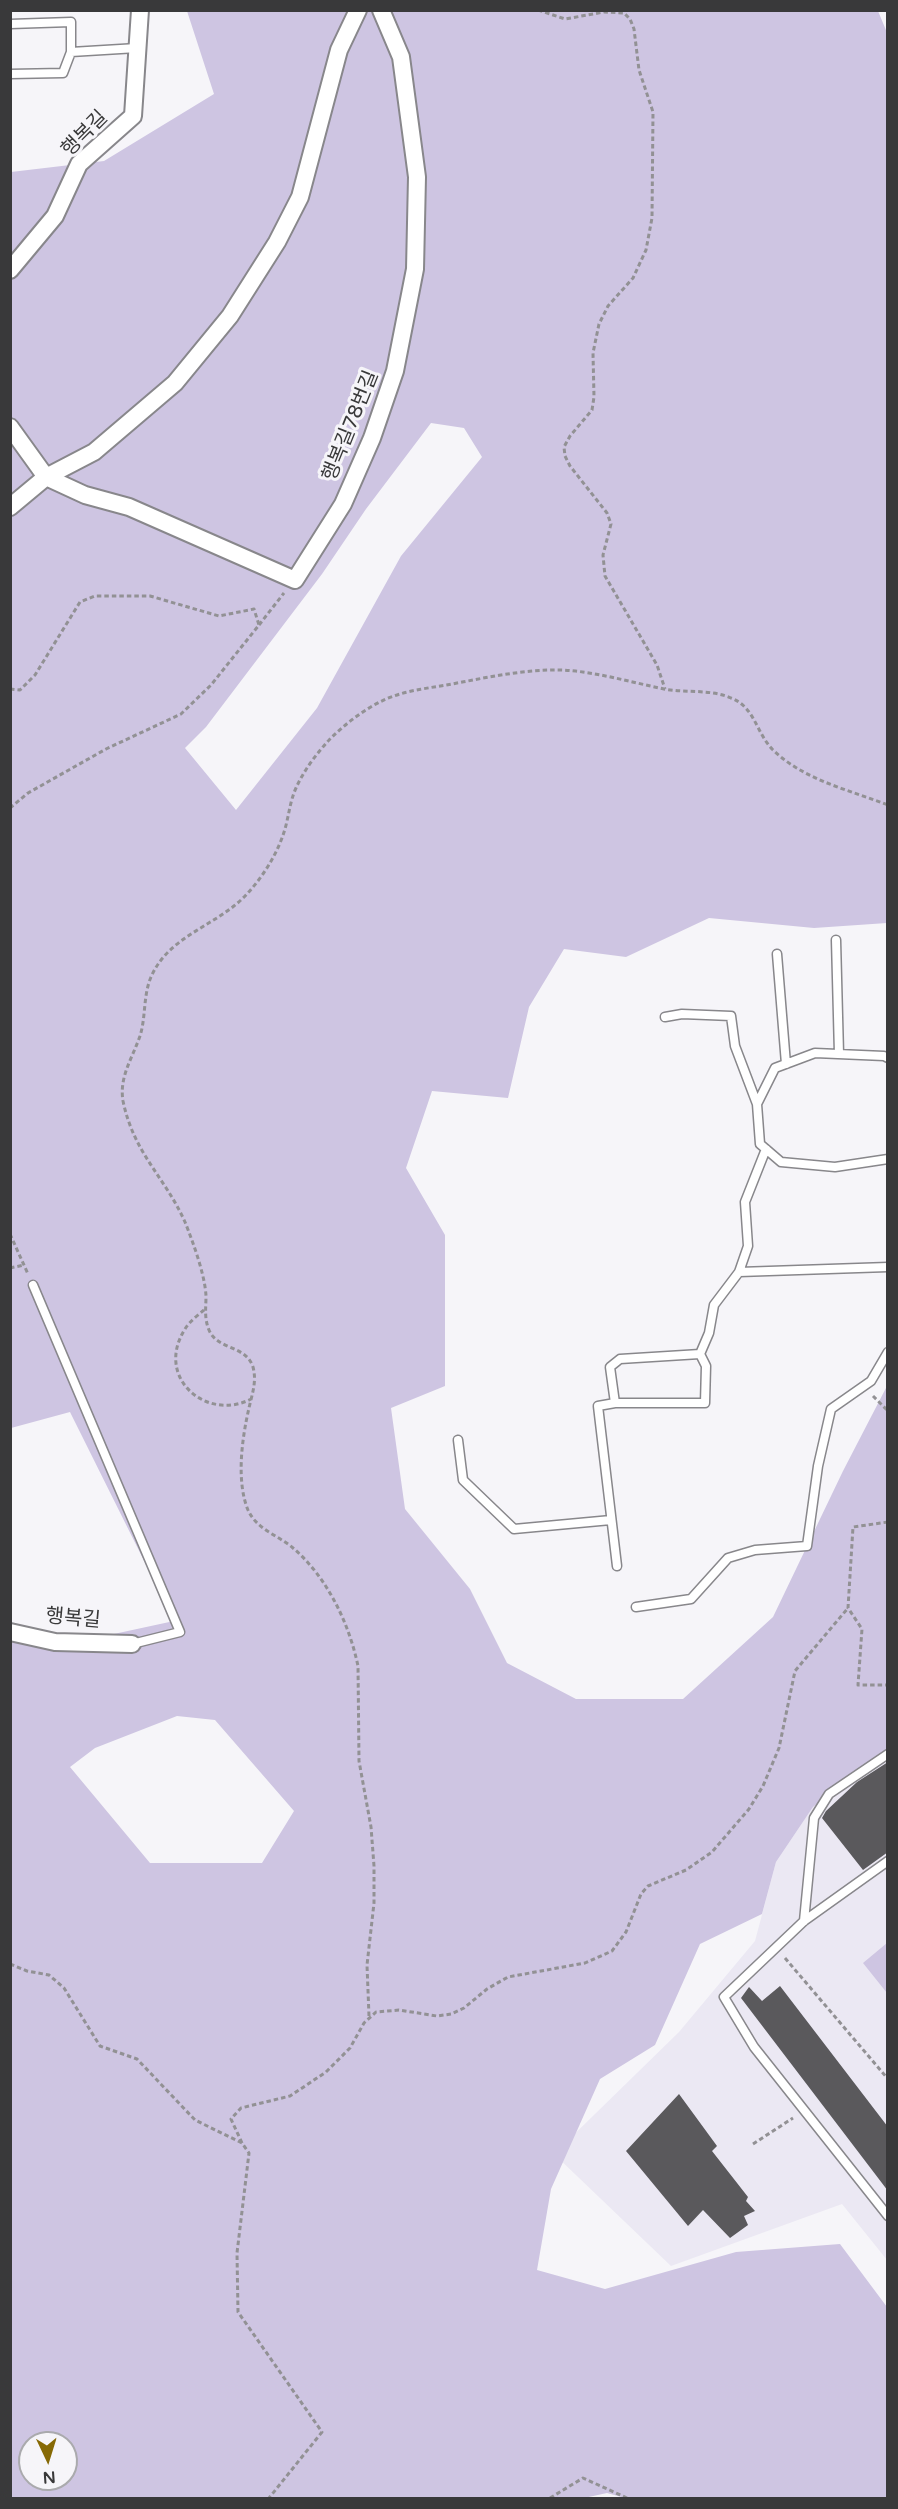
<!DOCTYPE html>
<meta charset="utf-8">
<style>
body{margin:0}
#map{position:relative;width:898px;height:2509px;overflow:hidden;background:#f6f5f9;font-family:"Varela Round",sans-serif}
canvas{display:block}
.frame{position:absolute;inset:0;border:12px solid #39393a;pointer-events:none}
.north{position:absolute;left:18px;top:2431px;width:60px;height:60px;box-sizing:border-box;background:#f6f5f9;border:2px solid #aaaaad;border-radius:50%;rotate:176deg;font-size:16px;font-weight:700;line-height:24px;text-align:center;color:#39393a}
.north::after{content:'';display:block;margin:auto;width:21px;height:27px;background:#866905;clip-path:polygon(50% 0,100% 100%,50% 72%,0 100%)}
</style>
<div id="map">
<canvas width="898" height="2509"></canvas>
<div class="frame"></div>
<div class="north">N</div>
</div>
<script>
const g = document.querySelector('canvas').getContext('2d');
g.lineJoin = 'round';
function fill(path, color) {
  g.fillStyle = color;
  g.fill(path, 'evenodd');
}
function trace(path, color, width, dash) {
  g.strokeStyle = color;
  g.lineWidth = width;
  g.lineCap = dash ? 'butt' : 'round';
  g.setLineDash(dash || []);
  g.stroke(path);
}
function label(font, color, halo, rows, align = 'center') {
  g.font = font + ' "Varela Round","Noto Sans KR",sans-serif';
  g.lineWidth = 6;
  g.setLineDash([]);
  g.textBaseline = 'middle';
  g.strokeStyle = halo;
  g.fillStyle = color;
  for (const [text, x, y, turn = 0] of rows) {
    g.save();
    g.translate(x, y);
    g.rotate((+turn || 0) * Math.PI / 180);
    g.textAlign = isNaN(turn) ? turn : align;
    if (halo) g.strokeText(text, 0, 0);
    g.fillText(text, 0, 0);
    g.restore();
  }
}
const built = new Path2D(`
 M 887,1749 L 887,2260 L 842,2204 L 671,2266 L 554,2154 L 679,2032 L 755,1941 L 776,1862 L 813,1807 Z`);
const green = new Path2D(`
 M 187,11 L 878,11 L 888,35 L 887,923 L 814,928 L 709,918 L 626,957 L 564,949 L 529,1007 L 508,1098 L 432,1091 L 406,1168 L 445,1235 L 445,1386 L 391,1408 L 405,1509 L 470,1589 L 507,1663 L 576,1699 L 683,1699 L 773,1617 L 843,1471 L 887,1386 L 887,1749 L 813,1807 L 776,1862 L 762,1914 L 700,1944 L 655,2045 L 600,2079 L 551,2189 L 537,2270 L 605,2289 L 736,2252 L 840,2244 L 887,2307 L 887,2498 L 625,2498 L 607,2493 L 584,2498 L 11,2498 L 11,1637 L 49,1648 L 174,1621 L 70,1412 L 11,1428 L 11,172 L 104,161 L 214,94 ZM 431,423 L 464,428 L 482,457 L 401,556 L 317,708 L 236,810 L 185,748 L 206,727 L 322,574 L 366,509 ZM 177,1716 L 215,1720 L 294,1811 L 262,1863 L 150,1863 L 70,1767 L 95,1748 ZM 30,2443 L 66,2443 L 66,2479 L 30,2479 Z
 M 887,1943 L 887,1993 L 863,1963 Z`);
const building = new Path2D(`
 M 888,1762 L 888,1852 L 863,1870 L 822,1818 L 826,1811 L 857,1782 Z
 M 780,1986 L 888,2127 L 888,2191 L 741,1998 L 749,1987 L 762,2001 Z
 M 679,2094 L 717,2146 L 712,2151 L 748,2197 L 746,2201 L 755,2211 L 744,2216 L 748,2225 L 730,2238 L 703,2210 L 688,2226 L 626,2151 Z`);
const path = new Path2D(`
 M 538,10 L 565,19 L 604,12 L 624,13 L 630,19 L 634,29 L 639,70 L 653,112 L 652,218 L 646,250 L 633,278 L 608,306 L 599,324 L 593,353 L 594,397 L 592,410 L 570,436 L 564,447 L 565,456 L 570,466 L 607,513 L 611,524 L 603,555 L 605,576 L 657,665 L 665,689
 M 259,625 L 284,593
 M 10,689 L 20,690 L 35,675 L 80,602 L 95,596 L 150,596 L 219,616 L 254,609 L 259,625 L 211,685 L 181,714 L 106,749 L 28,793 L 10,808
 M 10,1234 L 28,1274
 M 10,1268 L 24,1265
 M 204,1310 C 198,1315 189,1322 185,1329 C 154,1378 207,1422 251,1399
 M 873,1396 L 888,1411
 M 888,1522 L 853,1527 L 848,1608 L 862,1629 L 858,1685 L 888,1685
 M 785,1958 L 888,2079
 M 10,1964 L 27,1971 L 49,1975 L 64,1988 L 100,2046 L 137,2059 L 195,2120 L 242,2143 L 249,2153 L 237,2253 L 238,2312 L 322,2432 L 269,2498
 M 369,2016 L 367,1965 L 374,1903 L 374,1866 L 371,1827 L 359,1761 L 358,1666 C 349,1623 327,1577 293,1548 C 278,1535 257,1530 248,1510 C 236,1481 242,1438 249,1408 C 252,1394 257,1382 253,1367 C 246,1345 217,1350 209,1330 C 204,1318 206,1308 206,1296 C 205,1275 193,1242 185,1222 C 165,1177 134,1154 123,1101 C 119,1077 132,1059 140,1036 C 146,1017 143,996 151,977 C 169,935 217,926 246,895 C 263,877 278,853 285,829 C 289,815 290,801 296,788 C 304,770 317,753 330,739 C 346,723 366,708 386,699 C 407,690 430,688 452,684 C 489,677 526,669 563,670 C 597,672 630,682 664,689 C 686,693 711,689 731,698 C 755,707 756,733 773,750 C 804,780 849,790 888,805
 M 242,2143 L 231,2119 L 241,2108 L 290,2096 L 326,2072 L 350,2048 L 364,2023 L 376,2012 L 399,2010 L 437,2016 L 451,2014 L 464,2008 L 487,1989 L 508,1977 L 585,1963 L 612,1951 L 626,1932 L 641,1894 L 648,1886 L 686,1870 L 712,1852 L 749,1809 L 763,1786 L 779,1748 L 795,1671 L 848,1608
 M 753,2144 L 793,2118
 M 550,2498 L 583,2478 L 627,2498`);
const lane = new Path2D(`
 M 10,24 L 71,22 L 71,52 L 63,73 L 10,74
 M 71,52 L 137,48
 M 836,940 L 839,1054
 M 777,954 L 786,1064
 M 665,1017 L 682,1014 L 731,1016 L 735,1046 L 757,1104
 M 888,1058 L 884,1056 L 815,1053 L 775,1068 L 757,1104 L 760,1144 L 781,1162 L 835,1167 L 888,1159
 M 739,1272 L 888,1267
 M 33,1285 L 180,1632 L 132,1644
 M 700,1354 L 620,1359 L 610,1367 L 615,1403 L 705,1403 L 706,1366 L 700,1354 L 709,1333 L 714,1305 L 739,1272 L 748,1246 L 745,1202 L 766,1149
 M 615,1403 L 598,1406 L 617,1566
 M 458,1440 L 463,1480 L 514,1529 L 611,1520
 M 636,1607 L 691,1599 L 728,1558 L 755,1550 L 807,1546 L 818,1466 L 831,1409 L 871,1381 L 888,1352
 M 888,1861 L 804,1921 L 724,1997 L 754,2047 L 888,2216
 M 804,1921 L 814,1818 L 829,1794 L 888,1754`);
const street = new Path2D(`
 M 10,270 L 55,216 L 79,164 L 133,116 L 140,10
 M 10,427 L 46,477 L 85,495 L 129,507 L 295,580 L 343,504 L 372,438 L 395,371 L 415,269 L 417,177 L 401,57 L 381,10
 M 10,507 L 46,477 L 94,452 L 175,383 L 230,316 L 277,242 L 300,197 L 339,50 L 358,10
 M 10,1632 L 55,1642 L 132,1644`);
const streetNames = [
 ["행복길",85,134,-45],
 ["행복길78번길",351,426,-68],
 ["행복길",73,1619,5]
];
fill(built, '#ebe8f3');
fill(green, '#cec5e2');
fill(building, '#5a595c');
trace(lane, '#88878b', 11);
trace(street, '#88878b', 20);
trace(path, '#929194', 3, [4.5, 3]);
trace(lane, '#fff', 8);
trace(street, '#fff', 16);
label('20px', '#39393a', '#f6f5f9', streetNames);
</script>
